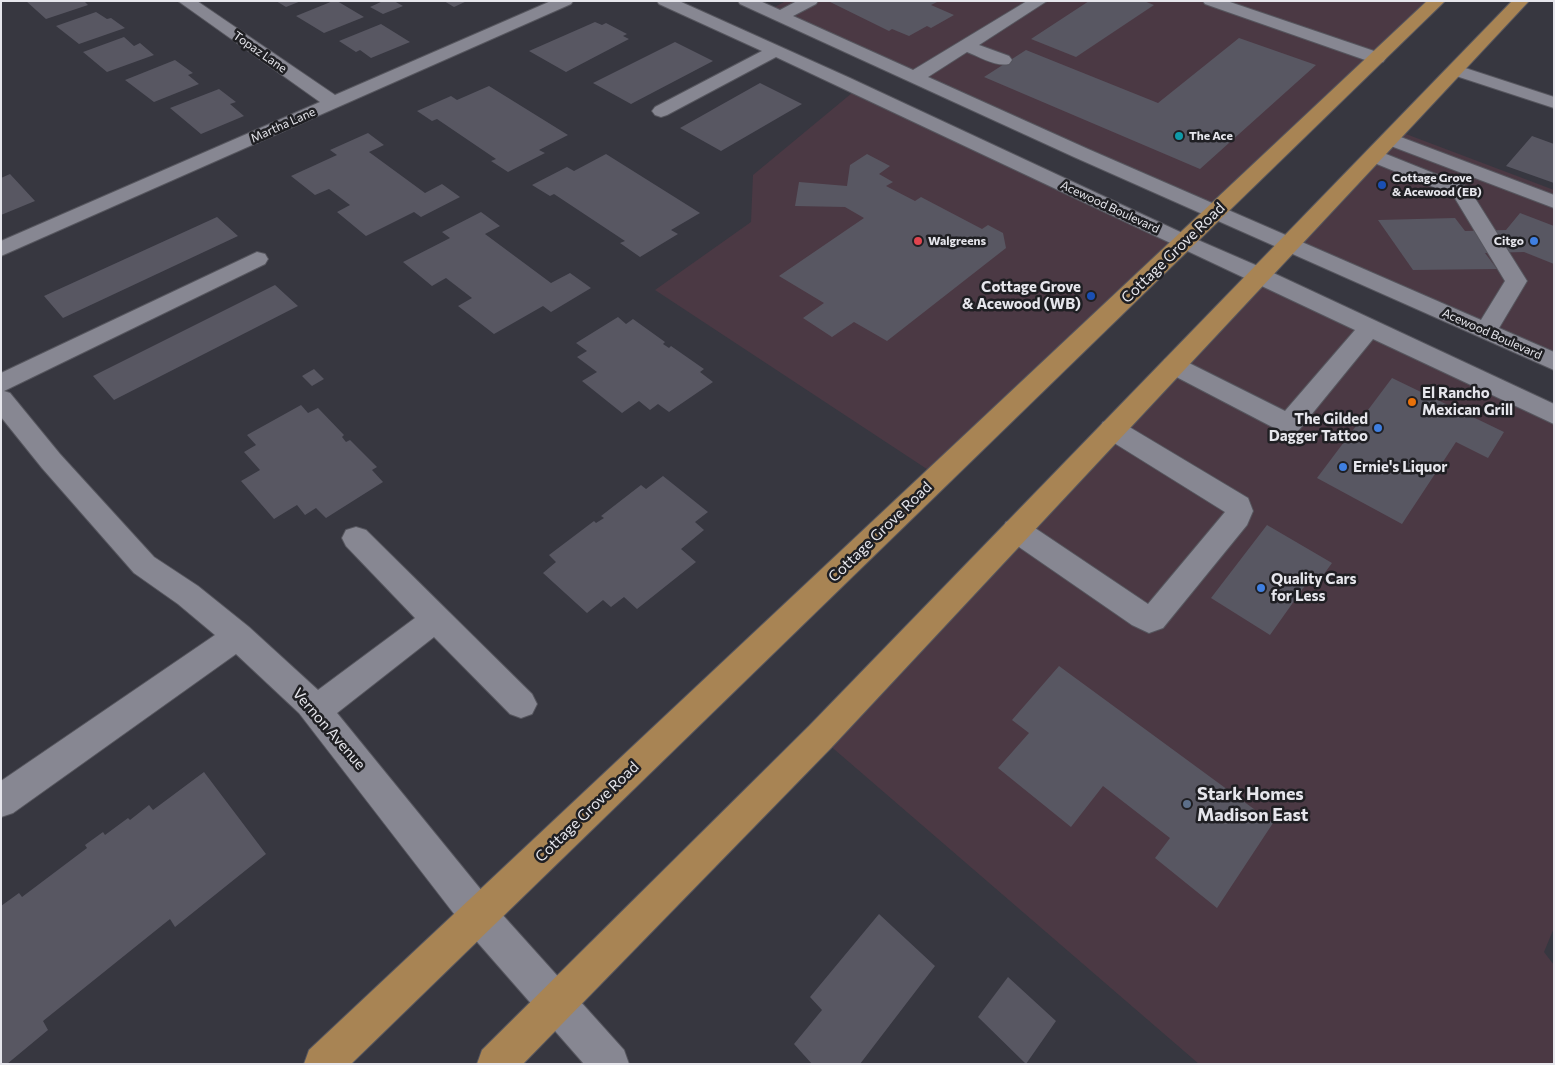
<!DOCTYPE html>
<style>
body{margin:0}
#map{position:relative;width:1555px;height:1065px;overflow:hidden;background:#373740;font-family:Commissioner,sans-serif}
canvas{display:block}
.frame{position:absolute;inset:0;border:2px solid #e6e6ec;pointer-events:none}
</style>
<div id="map">
<canvas width="1555" height="1065"></canvas>
<div class="frame"></div>
</div>
<script>
const g = document.querySelector('canvas').getContext('2d');
g.lineJoin = 'round';
function fill(path, color) {
  g.fillStyle = color;
  g.fill(path, 'evenodd');
}
function trace(path, color, width, dash) {
  g.strokeStyle = color;
  g.lineWidth = width;
  g.lineCap = dash ? 'butt' : 'round';
  g.setLineDash(dash || []);
  g.stroke(path);
}
function label(font, color, halo, rows, align = 'center') {
  g.font = font + ' Commissioner,sans-serif';
  g.lineWidth = 5;
  g.setLineDash([]);
  g.textBaseline = 'middle';
  g.strokeStyle = halo;
  g.fillStyle = color;
  for (const [text, x, y, turn = 0] of rows) {
    g.save();
    g.translate(x, y);
    g.rotate((+turn || 0) * Math.PI / 180);
    g.textAlign = isNaN(turn) ? turn : align;
    if (halo) g.strokeText(text, 0, 0);
    g.fillText(text, 0, 0);
    g.restore();
  }
}
const commercial = new Path2D(`
 M 786,1 L 1437,1 L 1218,211 L 767,11 Z
 M 858,88 L 1184,242 L 939,477 L 655,290 L 751,222 L 753,175 Z
 M 1398,131 L 1554,190 L 1554,362 L 1289,243 Z
 M 1259,275 L 1554,415 L 1554,928 L 1544,952 L 1554,965 L 1554,1064 L 1199,1064 L 820,737 Z`);
const building = new Path2D(`
 M 26,1 L 84,1 L 88,5 L 46,19 Z
 M 276,1 L 301,1 L 286,7 Z
 M 333,1 L 337,1 L 364,17 L 324,33 L 296,16 Z
 M 383,1 L 394,1 L 403,6 L 383,14 L 370,7 Z
 M 444,1 L 467,1 L 454,7 Z
 M 828,1 L 939,1 L 931,5 L 954,15 L 931,28 L 927,26 L 909,36 L 892,29 L 889,31 Z
 M 1089,1 L 1144,1 L 1154,5 L 1076,57 L 1031,39 Z
 M 96,12 L 107,19 L 111,18 L 125,28 L 79,44 L 56,26 Z
 M 595,22 L 602,25 L 606,23 L 627,34 L 623,36 L 629,39 L 566,72 L 529,51 Z
 M 381,24 L 410,42 L 371,58 L 360,50 L 356,52 L 339,41 Z
 M 124,37 L 134,46 L 140,43 L 154,55 L 107,72 L 83,52 Z
 M 1239,38 L 1316,65 L 1200,169 L 984,77 L 1026,50 L 1158,103 Z
 M 675,42 L 713,61 L 631,104 L 593,83 Z
 M 175,60 L 193,73 L 188,75 L 199,84 L 154,102 L 125,80 Z
 M 760,83 L 802,104 L 721,151 L 680,128 Z
 M 489,86 L 568,135 L 539,150 L 545,153 L 508,172 L 491,161 L 496,159 L 437,119 L 432,121 L 417,111 L 451,96 L 457,100 Z
 M 219,89 L 236,102 L 230,104 L 244,116 L 201,134 L 170,108 Z
 M 368,133 L 384,145 L 369,152 L 425,193 L 442,184 L 460,197 L 421,217 L 414,212 L 366,236 L 337,212 L 350,205 L 329,189 L 315,195 L 291,176 L 337,155 L 330,150 Z
 M 1532,136 L 1554,144 L 1554,183 L 1506,166 Z
 M 606,154 L 700,213 L 671,230 L 678,234 L 640,257 L 620,243 L 625,241 L 554,194 L 550,196 L 532,185 L 567,167 L 574,171 Z
 M 867,154 L 890,166 L 879,174 L 893,182 L 886,186 L 915,201 L 921,197 L 982,229 L 988,225 L 1003,233 L 1006,248 L 887,341 L 854,322 L 832,337 L 803,318 L 824,303 L 779,276 L 864,218 L 845,207 L 795,206 L 799,182 L 847,186 L 850,165 Z
 M 10,174 L 35,201 L 1,215 L 1,178 Z
 M 481,212 L 500,226 L 485,234 L 551,283 L 570,273 L 591,288 L 551,312 L 543,306 L 494,334 L 458,306 L 472,298 L 446,278 L 432,286 L 403,262 L 450,238 L 442,232 Z
 M 1520,213 L 1554,226 L 1554,264 L 1524,252 L 1485,253 L 1497,269 L 1413,270 L 1378,220 L 1455,218 L 1465,231 L 1506,230 Z
 M 217,217 L 238,236 L 63,318 L 44,296 Z
 M 275,285 L 298,306 L 114,400 L 93,376 Z
 M 618,317 L 626,324 L 633,319 L 665,342 L 663,344 L 669,348 L 671,346 L 704,369 L 700,372 L 713,382 L 669,412 L 658,404 L 650,410 L 639,401 L 622,413 L 582,381 L 597,372 L 577,357 L 587,351 L 576,343 Z
 M 314,369 L 324,379 L 312,386 L 302,376 Z
 M 1392,378 L 1504,432 L 1488,458 L 1456,442 L 1402,524 L 1317,478 Z
 M 301,405 L 308,413 L 318,408 L 344,435 L 342,437 L 346,442 L 350,440 L 377,467 L 372,470 L 383,482 L 326,518 L 316,508 L 305,515 L 297,505 L 274,519 L 241,481 L 260,470 L 244,452 L 256,445 L 247,435 Z
 M 663,476 L 708,512 L 695,522 L 704,530 L 681,549 L 696,562 L 637,609 L 624,597 L 611,607 L 603,600 L 587,613 L 543,573 L 556,562 L 549,555 L 594,521 L 596,523 L 604,518 L 601,516 L 641,485 L 646,489 Z
 M 1267,525 L 1332,563 L 1321,578 L 1314,573 L 1270,635 L 1211,598 Z
 M 1059,666 L 1273,823 L 1217,908 L 1155,858 L 1170,838 L 1103,786 L 1071,827 L 998,768 L 1029,733 L 1012,720 Z
 M 204,772 L 266,854 L 175,927 L 170,919 L 43,1021 L 48,1030 L 7,1064 L 1,1064 L 1,906 L 19,893 L 22,897 L 87,848 L 85,845 L 103,832 L 105,835 L 128,818 L 130,820 L 149,805 L 153,810 Z
 M 879,914 L 935,966 L 860,1064 L 812,1064 L 794,1044 L 822,1010 L 810,997 Z
 M 1008,977 L 1056,1021 L 1026,1064 L 978,1017 Z`);
const minor = new Path2D(`
 M 178,1 L 197,1 L 335,95 L 551,1 L 573,1 L 571,4 L 1,256 L 1,241 L 320,102 Z
 M 657,1 L 679,1 L 850,78 L 1191,237 L 1267,270 L 1554,404 L 1554,424 L 1373,339 L 1298,431 L 1289,433 L 1280,431 L 1165,371 L 1161,365 L 1165,359 L 1173,357 L 1181,359 L 1285,411 L 1355,330 L 776,57 L 667,115 L 661,117 L 655,115 L 652,111 L 655,107 L 762,51 L 659,4 Z
 M 738,1 L 760,1 L 780,10 L 797,1 L 818,1 L 816,4 L 793,16 L 913,70 L 1027,1 L 1047,1 L 979,45 L 1009,56 L 1012,60 L 1009,64 C 996,67 980,57 967,52 L 928,77 L 1088,149 L 1481,320 L 1505,281 L 1453,195 L 1367,160 L 1364,156 L 1367,152 L 1374,150 L 1381,152 L 1468,187 L 1527,281 L 1499,328 L 1554,352 L 1554,370 L 1074,157 L 740,4 Z
 M 1203,1 L 1227,1 L 1383,54 L 1386,58 L 1383,62 L 1377,63 L 1371,62 L 1205,4 Z
 M 1456,65 L 1554,97 L 1554,108 L 1450,74 L 1447,70 L 1450,66 Z
 M 1390,133 L 1554,195 L 1554,208 L 1383,143 L 1381,139 L 1383,135 Z
 M 257,252 L 265,254 L 268,259 L 265,264 L 4,391 L 10,393 L 60,454 L 154,557 L 198,586 L 249,627 L 318,690 L 415,618 L 346,546 L 342,538 L 346,530 L 356,527 L 366,530 L 532,694 L 537,704 L 532,714 L 521,718 L 510,714 L 434,637 L 337,713 L 491,902 L 624,1050 L 629,1064 L 584,1064 L 465,928 L 299,713 L 236,654 L 13,813 L 1,817 L 1,781 L 215,635 L 178,604 L 134,573 L 42,468 L 1,417 L 1,373 Z
 M 1112,420 L 1121,422 L 1248,498 L 1253,511 L 1247,525 L 1163,628 L 1149,633 L 1132,625 L 1006,538 L 1002,530 L 1006,522 L 1016,519 L 1026,522 L 1148,604 L 1225,512 L 1103,436 L 1099,429 L 1103,422 Z`);
const major = new Path2D(`
 M 1427,1 L 1445,1 L 351,1064 L 304,1064 L 309,1050 Z
 M 1512,1 L 1529,1 L 831,748 L 523,1064 L 477,1064 L 482,1050 L 809,726 Z`);
const markers = [
 [1179,136,5,"#0f9aa8"],
 [1382,185,5,"#1a4fb4"],
 [918,241,5,"#e0444e"],
 [1534,241,5,"#3f7fe0"],
 [1091,296,5,"#1a4fb4"],
 [1412,402,5,"#e8710a"],
 [1378,428,5,"#3f7fe0"],
 [1343,467,5,"#3f7fe0"],
 [1261,588,5,"#3f7fe0"],
 [1187,804,5,"#5c6f8a"]
];
const farStreetnames = [
 ["Topaz Lane",260,52,35],
 ["Martha Lane",283,125,-24],
 ["Acewood Boulevard",1110,207,25],
 ["Acewood Boulevard",1492,334,24]
];
const farPoinames = [
 ["The Ace",1189,136],
 ["Cottage Grove",1392,178],
 ["& Acewood (EB)",1392,192],
 ["Walgreens",928,241],
 ["Citgo",1524,241,"right"]
];
const streetNames = [
 ["Cottage Grove Road",1173,253,-44],
 ["Cottage Grove Road",880,532,-44],
 ["Vernon Avenue",329,729,49],
 ["Cottage Grove Road",587,812,-44]
];
const poiNames = [
 ["Cottage Grove",1081,287,"right"],
 ["& Acewood (WB)",1081,304,"right"],
 ["El Rancho",1422,393],
 ["Mexican Grill",1422,410],
 ["The Gilded",1368,419,"right"],
 ["Dagger Tattoo",1368,436,"right"],
 ["Ernie's Liquor",1353,467],
 ["Quality Cars",1271,579],
 ["for Less",1271,596]
];
const nearPoinames = [
 ["Stark Homes",1197,794],
 ["Madison East",1197,815]
];
fill(commercial, '#4b3944');
fill(building, '#585762');
trace(minor, '#56565e', 2);
trace(major, '#56565e', 2);
fill(minor, '#878792');
fill(major, '#a88454');
for (const [x, y, r, color] of markers) {
  const dot = new Path2D();
  dot.arc(x, y, r, 0, 2 * Math.PI);
  g.fillStyle = color;
  g.fill(dot);
  trace(dot, '#1f1f23', 2);
}
label('12px', '#e6e6ec', '#1f1f23', farStreetnames);
label('bold 12px', '#e6e6ec', '#1f1f23', farPoinames, 'left');
label('15px', '#e6e6ec', '#1f1f23', streetNames);
label('bold 15px', '#e6e6ec', '#1f1f23', poiNames, 'left');
label('bold 18px', '#e6e6ec', '#1f1f23', nearPoinames, 'left');
</script>
